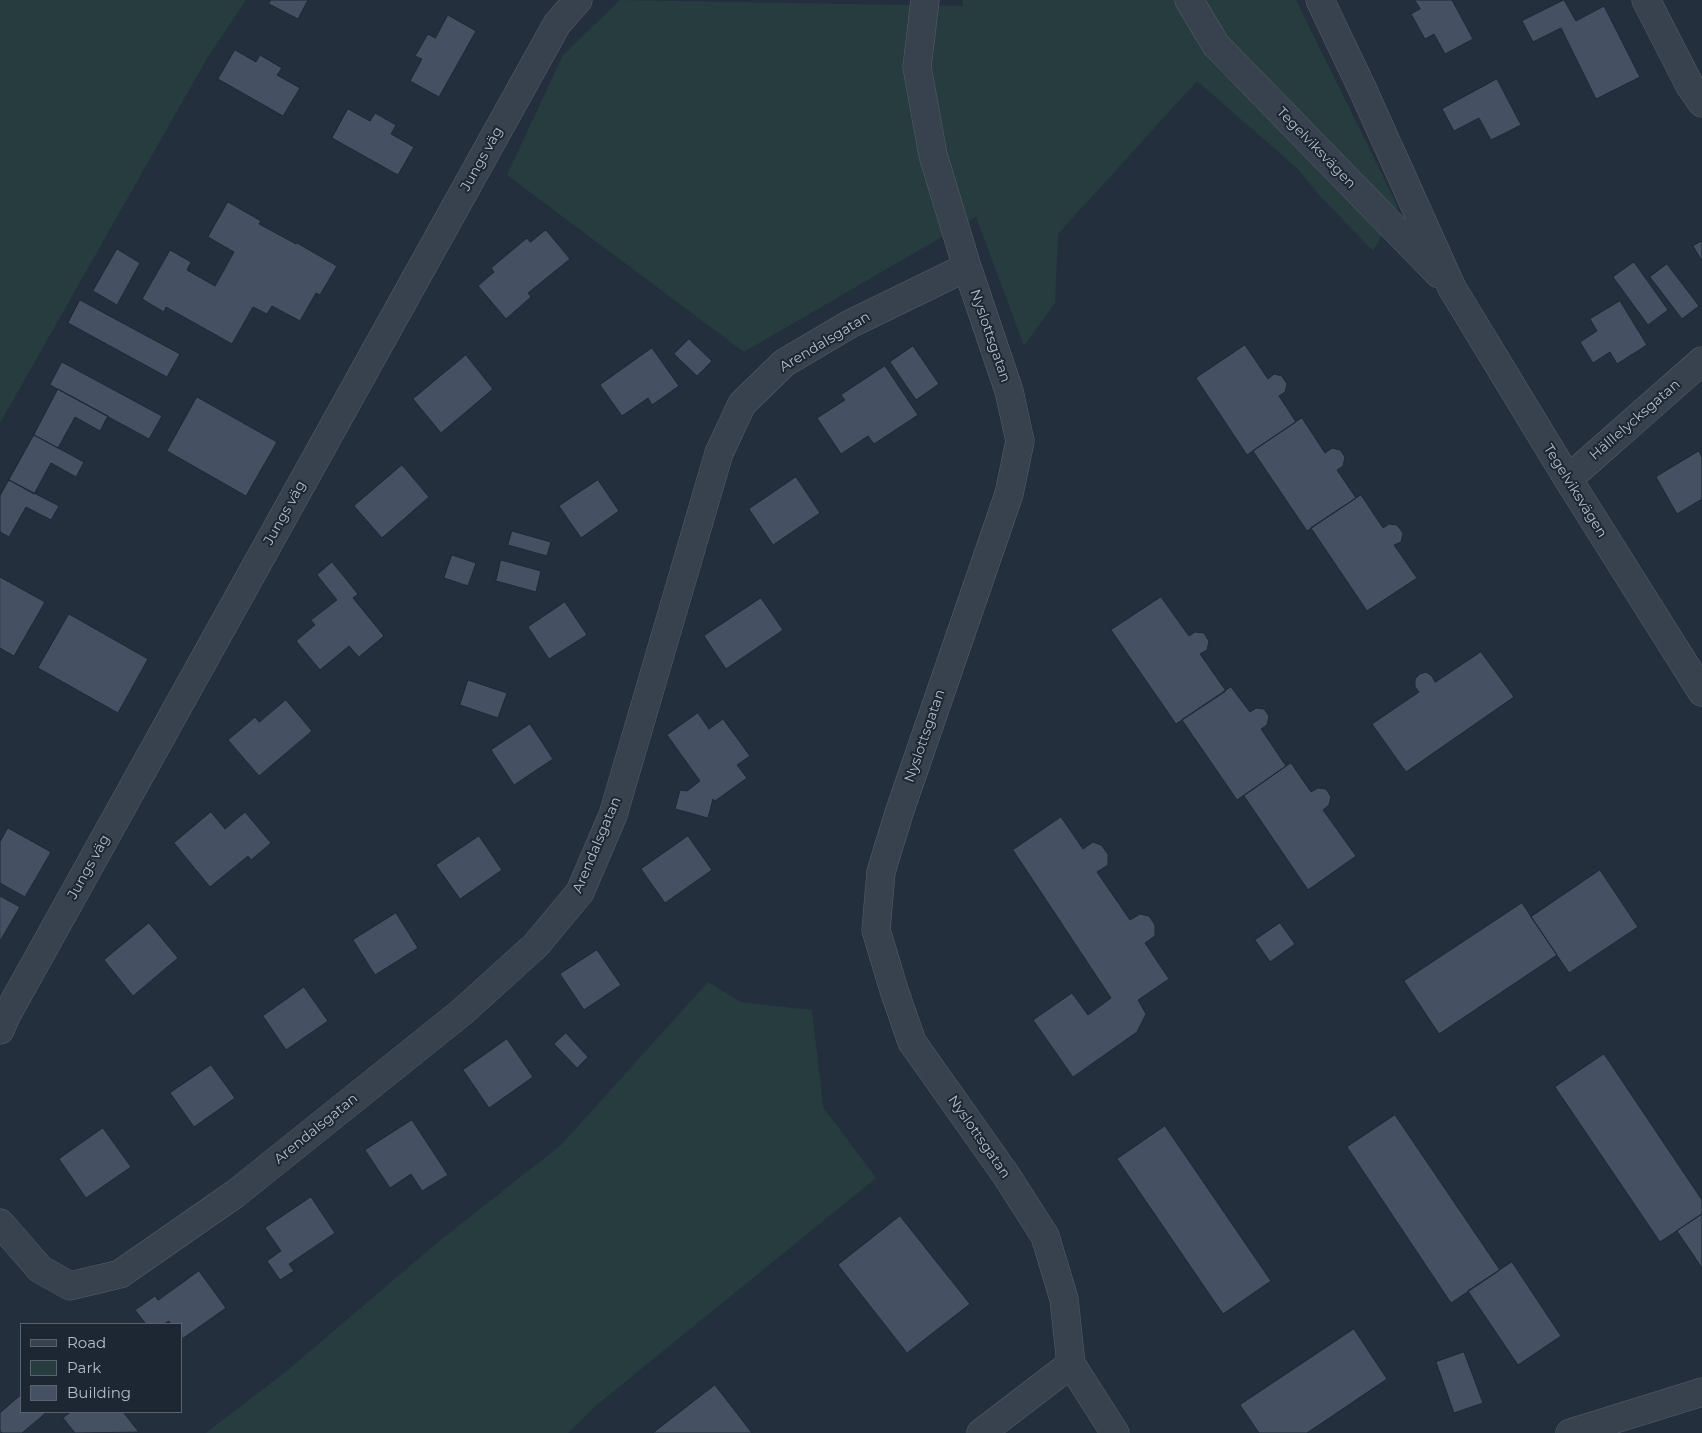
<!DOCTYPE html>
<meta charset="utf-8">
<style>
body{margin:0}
#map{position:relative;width:1702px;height:1433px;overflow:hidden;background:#242f3e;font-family:Montserrat,sans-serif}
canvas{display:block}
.legend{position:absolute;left:20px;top:1323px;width:162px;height:90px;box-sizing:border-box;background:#1d2633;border:1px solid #59626f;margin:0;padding:6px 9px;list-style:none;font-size:15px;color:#b4bcc9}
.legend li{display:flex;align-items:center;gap:10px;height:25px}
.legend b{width:25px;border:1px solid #59626f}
</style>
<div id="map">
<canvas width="1702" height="1433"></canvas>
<ul class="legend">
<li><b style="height:6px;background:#38414e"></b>Road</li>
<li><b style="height:14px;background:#263c3f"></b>Park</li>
<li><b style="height:14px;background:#455162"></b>Building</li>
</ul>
</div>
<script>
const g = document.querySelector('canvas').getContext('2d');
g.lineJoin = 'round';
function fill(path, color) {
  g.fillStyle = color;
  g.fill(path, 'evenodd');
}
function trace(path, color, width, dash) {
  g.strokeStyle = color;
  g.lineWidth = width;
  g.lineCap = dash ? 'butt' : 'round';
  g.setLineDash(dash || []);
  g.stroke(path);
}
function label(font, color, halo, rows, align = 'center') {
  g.font = font + ' Montserrat,sans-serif';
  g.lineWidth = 4;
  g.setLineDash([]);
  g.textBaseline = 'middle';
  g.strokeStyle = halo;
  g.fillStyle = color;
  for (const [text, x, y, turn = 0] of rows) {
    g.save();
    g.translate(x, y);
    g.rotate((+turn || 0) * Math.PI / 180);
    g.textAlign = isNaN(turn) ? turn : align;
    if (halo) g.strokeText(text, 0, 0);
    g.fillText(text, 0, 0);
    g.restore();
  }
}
const green = new Path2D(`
 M 0,0 L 246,0 L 206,60 L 0,423 Z
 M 620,0 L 963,6 L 963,0 L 1296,0 L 1398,207 L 1373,251 L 1319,195 L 1298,169 L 1197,81 L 1058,234 L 1055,303 L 1024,346 L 976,217 L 744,352 L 507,175 L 563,55 Z
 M 708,982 L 741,1002 L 812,1010 L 823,1107 L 876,1178 L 598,1404 L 568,1433 L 206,1433 L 289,1369 L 438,1242 L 561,1145 Z`);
const building = new Path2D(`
 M 271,0 L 308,0 L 298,19 L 269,4 Z
 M 1415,0 L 1452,0 L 1473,39 L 1445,54 L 1434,34 L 1425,39 L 1411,14 L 1420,9 Z
 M 1564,0 L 1576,21 L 1604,6 L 1640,77 L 1596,99 L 1561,28 L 1533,42 L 1522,21 Z
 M 448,15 L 476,31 L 439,97 L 410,81 L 422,59 L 415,56 L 428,34 L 435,38 Z
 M 235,50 L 256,62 L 260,55 L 282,68 L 277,75 L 300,88 L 283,116 L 218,79 Z
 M 1497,79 L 1521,125 L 1491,140 L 1479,118 L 1454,131 L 1442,109 Z
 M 348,109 L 370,121 L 375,113 L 396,125 L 391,134 L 414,147 L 398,175 L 332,138 Z
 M 228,202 L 261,221 L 259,224 L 296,244 L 297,243 L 337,266 L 320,295 L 316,293 L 300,321 L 272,306 L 267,314 L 253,307 L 232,344 L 166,307 L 164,312 L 142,299 L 170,250 L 191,262 L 187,270 L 215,286 L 234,252 L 208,237 Z
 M 546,230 L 570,259 L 528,293 L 531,297 L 506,319 L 478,286 L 494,272 L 491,268 L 527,238 L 530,242 Z
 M 1702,241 L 1702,261 L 1693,246 Z
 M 117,249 L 140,263 L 117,305 L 93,291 Z
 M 1634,262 L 1668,310 L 1648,325 L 1613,277 Z
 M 1667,264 L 1699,306 L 1682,319 L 1650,277 Z
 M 80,300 L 180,354 L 167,377 L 68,323 Z
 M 1620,301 L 1647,345 L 1617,364 L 1610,352 L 1593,363 L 1580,342 L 1597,331 L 1590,319 Z
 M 689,339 L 712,361 L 697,376 L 674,354 Z
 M 1245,345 L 1268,379 L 1274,374 L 1282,376 L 1287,384 L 1285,392 L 1279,396 L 1296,422 L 1247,455 L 1196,378 Z
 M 913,346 L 939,384 L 916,400 L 890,362 Z
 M 652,348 L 679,386 L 652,405 L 648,398 L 622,416 L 600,385 Z
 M 466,355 L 493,389 L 441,433 L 413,399 Z
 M 62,362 L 162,416 L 149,439 L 50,385 Z
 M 885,366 L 918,415 L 874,444 L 868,436 L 841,454 L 817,418 L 845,400 L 841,395 Z
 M 58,389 L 108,416 L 100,431 L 75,417 L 58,448 L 34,435 Z
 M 197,397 L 277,442 L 246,496 L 167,451 Z
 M 1302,418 L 1325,453 L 1332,448 L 1340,450 L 1345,457 L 1343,466 L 1337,470 L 1356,498 L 1307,531 L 1253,451 Z
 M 34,435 L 84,462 L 76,477 L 51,463 L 34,494 L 9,480 Z
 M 1699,451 L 1702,457 L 1702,499 L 1677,514 L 1656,477 Z
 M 402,465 L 429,497 L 382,538 L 354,506 Z
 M 796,477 L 820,513 L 773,545 L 749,509 Z
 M 9,480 L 59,506 L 51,520 L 26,507 L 9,537 L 0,532 L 0,496 Z
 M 598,480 L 619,511 L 581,538 L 559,506 Z
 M 1361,495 L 1383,528 L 1389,524 L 1397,525 L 1403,533 L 1401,542 L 1394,545 L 1417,578 L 1367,611 L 1311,528 Z
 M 512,531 L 551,542 L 547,556 L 508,545 Z
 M 452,555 L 476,563 L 468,586 L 444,578 Z
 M 501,560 L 541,571 L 536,592 L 496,581 Z
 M 332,562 L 358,594 L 353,598 L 384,636 L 359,657 L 349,646 L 320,670 L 296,641 L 315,625 L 311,620 L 337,600 L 317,575 Z
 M 0,577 L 45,602 L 14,656 L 0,648 Z
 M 1161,597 L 1189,636 L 1195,632 L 1204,633 L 1209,641 L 1207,650 L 1200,654 L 1226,691 L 1176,724 L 1111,630 Z
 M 761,598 L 783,630 L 726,669 L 704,636 Z
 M 565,602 L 587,635 L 549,659 L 528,627 Z
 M 69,614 L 148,659 L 118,713 L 38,668 Z
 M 1481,652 L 1514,697 L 1406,772 L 1372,724 L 1419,692 L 1415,687 L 1415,679 L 1420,674 L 1426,672 L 1432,676 L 1435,682 Z
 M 468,680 L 507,693 L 498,718 L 460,705 Z
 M 1231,687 L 1250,712 L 1256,708 L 1264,709 L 1269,716 L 1267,725 L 1261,729 L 1286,766 L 1237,800 L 1182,720 Z
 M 286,700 L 312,731 L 259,776 L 228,740 L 255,717 L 259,722 Z
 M 698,713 L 709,729 L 723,719 L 750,756 L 737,765 L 747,778 L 715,801 L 713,799 L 708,818 L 675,809 L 680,790 L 687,791 L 700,781 L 667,735 Z
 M 530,724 L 553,759 L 514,785 L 491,750 Z
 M 1291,763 L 1311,792 L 1318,788 L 1326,789 L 1331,797 L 1329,805 L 1323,810 L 1356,856 L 1308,890 L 1244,796 Z
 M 211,812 L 225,829 L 245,812 L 271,843 L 251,860 L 248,856 L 210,887 L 174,843 Z
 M 1061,817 L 1083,849 L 1093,842 L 1101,845 L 1108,854 L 1108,865 L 1097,872 L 1130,920 L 1140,914 L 1149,916 L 1155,925 L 1155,936 L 1145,943 L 1169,979 L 1138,1000 L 1146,1014 L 1137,1032 L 1073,1077 L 1033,1020 L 1072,993 L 1088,1015 L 1111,998 L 1013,850 Z
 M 8,828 L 51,852 L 25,897 L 0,883 L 0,842 Z
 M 479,836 L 502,870 L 460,899 L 436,865 Z
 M 688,836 L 712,870 L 665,903 L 641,869 Z
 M 1600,870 L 1638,927 L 1569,973 L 1531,917 Z
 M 0,896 L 20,907 L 0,941 Z
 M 1522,903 L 1557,955 L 1439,1034 L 1404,981 Z
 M 396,913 L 418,948 L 375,975 L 353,940 Z
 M 149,923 L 178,958 L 133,996 L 104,960 Z
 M 1280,923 L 1295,944 L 1270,962 L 1255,940 Z
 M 597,950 L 621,985 L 584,1010 L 560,974 Z
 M 304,987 L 328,1021 L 286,1050 L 263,1016 Z
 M 566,1033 L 588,1057 L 577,1068 L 554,1044 Z
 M 507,1039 L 533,1077 L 489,1108 L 463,1070 Z
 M 1604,1054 L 1702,1200 L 1702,1214 L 1660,1242 L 1555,1087 Z
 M 211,1065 L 235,1098 L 194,1127 L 170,1093 Z
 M 1395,1115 L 1500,1270 L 1451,1303 L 1347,1147 Z
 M 412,1120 L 448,1175 L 422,1191 L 411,1174 L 390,1188 L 365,1150 Z
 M 1165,1126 L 1271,1281 L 1223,1314 L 1117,1159 Z
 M 103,1128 L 131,1167 L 86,1198 L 59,1159 Z
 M 311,1197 L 335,1233 L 289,1264 L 294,1271 L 280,1280 L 267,1261 L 281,1251 L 265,1228 Z
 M 1702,1214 L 1702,1268 L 1677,1231 Z
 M 900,1216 L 970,1304 L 907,1353 L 838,1265 Z
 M 1512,1262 L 1561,1336 L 1518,1365 L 1468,1291 Z
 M 199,1271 L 226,1308 L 182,1339 L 181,1324 L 171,1324 L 169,1321 L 164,1324 L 146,1324 L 135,1310 L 155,1296 L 158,1300 Z
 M 1354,1329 L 1387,1379 L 1307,1433 L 1259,1433 L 1240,1405 Z
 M 1464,1352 L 1483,1403 L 1454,1413 L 1436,1362 Z
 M 715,1385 L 752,1433 L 653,1433 Z
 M 21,1395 L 21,1412 L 47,1412 L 22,1433 L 2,1433 L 0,1431 L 0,1413 Z
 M 71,1412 L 123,1412 L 139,1432 L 75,1433 L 63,1418 Z`);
const street = new Path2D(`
 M 925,0 L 917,67 L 933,155 L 967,267 L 1009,391 L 1020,441 L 1009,494 L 899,813 L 881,872 L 876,930 L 894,990 L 912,1042 L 1006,1175 L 1045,1236 L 1064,1299 L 1071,1364 L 1115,1433
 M 1189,0 L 1216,45 L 1439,274
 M 1320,0 L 1362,88 L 1452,288 L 1568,479 L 1702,692
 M 1646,0 L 1690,86 L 1702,103
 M 1568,479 L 1702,361
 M 0,1030 L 6,1016 L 557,24 L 578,0
 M 0,1223 L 40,1269 L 70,1286 L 120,1274 L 235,1194 L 462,1012 L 536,945 L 580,892 L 613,815 L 719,453 L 742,404 L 784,363 L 850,324 L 967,267
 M 981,1433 L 1071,1364
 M 1570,1433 L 1702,1392`);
const streetNames = [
 ["Tegelviksvägen",1316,148,46],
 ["Jungs väg",482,159,-61],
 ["Nyslottsgatan",990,336,71],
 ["Arendalsgatan",825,342,-31],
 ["Hälllelycksgatan",1635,420,-41],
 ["Tegelviksvägen",1575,491,58],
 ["Jungs väg",285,513,-61],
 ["Nyslottsgatan",925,736,-71],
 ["Arendalsgatan",597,845,-67],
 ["Jungs väg",89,867,-61],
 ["Arendalsgatan",316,1129,-39],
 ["Nyslottsgatan",979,1137,55]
];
fill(green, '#263c3f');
fill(building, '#455162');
trace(building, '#1f2835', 1);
trace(street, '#565f6c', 29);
trace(street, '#38414e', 28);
label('14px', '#b4bcc9', '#1d2633', streetNames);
</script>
